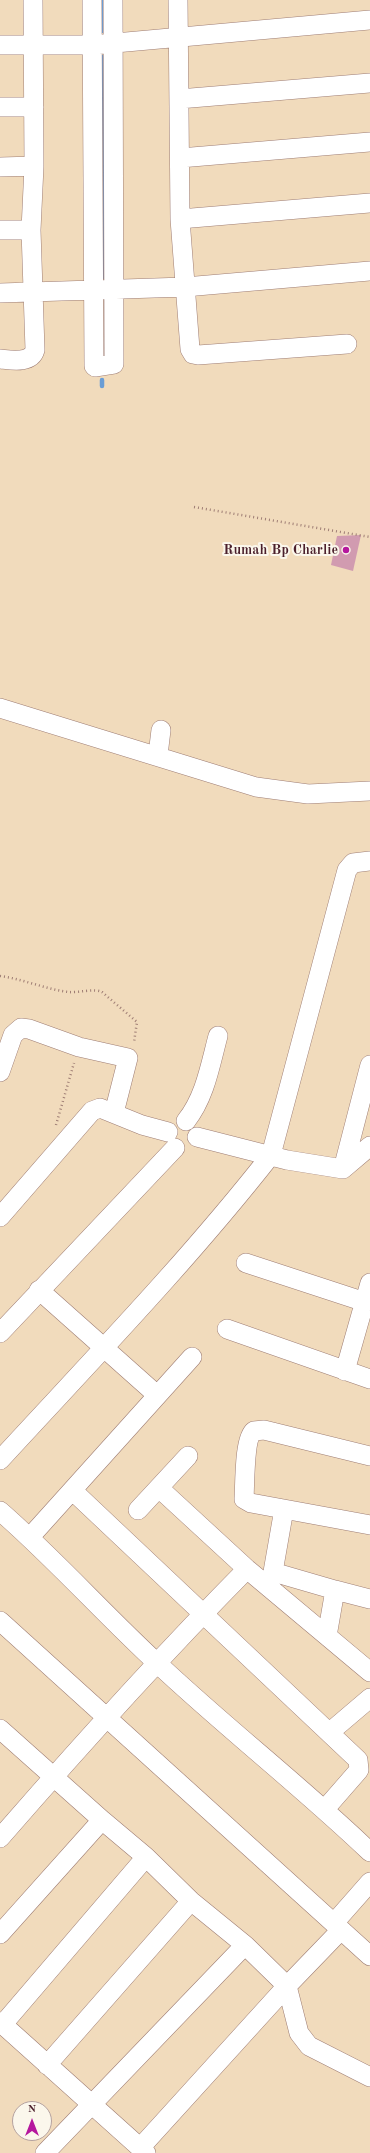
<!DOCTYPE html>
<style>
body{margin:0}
#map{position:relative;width:370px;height:2153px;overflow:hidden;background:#f1dbbc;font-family:"Old Standard TT",serif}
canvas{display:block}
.north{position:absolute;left:12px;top:2101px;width:40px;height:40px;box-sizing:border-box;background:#fbf7ec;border:1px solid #b4a19f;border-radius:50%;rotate:0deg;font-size:11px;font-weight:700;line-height:16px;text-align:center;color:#4a1f2b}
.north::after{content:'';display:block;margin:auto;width:14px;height:18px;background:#b5179e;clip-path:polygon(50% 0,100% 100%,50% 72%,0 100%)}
</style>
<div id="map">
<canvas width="370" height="2153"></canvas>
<div class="north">N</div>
</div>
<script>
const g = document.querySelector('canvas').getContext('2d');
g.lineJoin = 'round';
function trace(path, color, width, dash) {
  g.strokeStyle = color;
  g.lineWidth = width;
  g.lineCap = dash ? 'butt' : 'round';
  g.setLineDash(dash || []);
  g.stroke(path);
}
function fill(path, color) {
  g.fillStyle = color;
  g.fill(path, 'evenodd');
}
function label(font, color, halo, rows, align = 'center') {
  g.font = font + ' "Old Standard TT",serif';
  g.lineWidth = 4;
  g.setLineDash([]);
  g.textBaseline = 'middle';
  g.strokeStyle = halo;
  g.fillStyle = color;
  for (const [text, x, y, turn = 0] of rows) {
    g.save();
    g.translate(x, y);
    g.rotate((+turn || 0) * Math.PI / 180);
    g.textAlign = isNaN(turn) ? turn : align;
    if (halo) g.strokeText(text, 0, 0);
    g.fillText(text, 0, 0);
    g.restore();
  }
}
const stream = new Path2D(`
 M 102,0 L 102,31
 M 102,57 L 103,277
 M 102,380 L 102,386`);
const building = new Path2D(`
 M 361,535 L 353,571 L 331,565 L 337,536 Z`);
const path = new Path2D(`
 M 194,507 L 370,537
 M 0,976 C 23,979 45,989 68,992 C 79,993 94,988 102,992 L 137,1022 L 134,1042
 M 56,1125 L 74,1063`);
const minor = new Path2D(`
 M 92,0 L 94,366 L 95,367 L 114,364 L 113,0
 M 178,0 L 180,219 L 190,349 L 193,354 L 198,355 L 347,344
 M 0,45 L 93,45 L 370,20
 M 179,99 L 370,83
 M 0,107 L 34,107
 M 180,158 L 370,142
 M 0,167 L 34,166
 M 180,219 L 370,203
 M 0,230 L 31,230
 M 0,293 L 185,287 L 370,271
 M 0,359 C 11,360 31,364 35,350 L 31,230 L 34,166 L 33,0
 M 0,708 L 256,787 L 308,794 L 370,791
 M 158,755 L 161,730
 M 0,1072 L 13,1035 L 21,1028 L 29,1029 L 79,1047 L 128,1058 L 114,1113
 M 186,1121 C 205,1097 210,1066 218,1036
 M 197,1137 L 287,1160 L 343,1169 L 370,1146
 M 343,1169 L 370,1065
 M 0,1217 L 92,1111 L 100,1108 L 142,1125 L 168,1132
 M 246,1263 L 365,1302
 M 39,1290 L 157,1395
 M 227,1329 L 370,1379
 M 0,1333 L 175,1148
 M 345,1371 L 370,1283
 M 370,1456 L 264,1430 L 254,1431 C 244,1438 245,1485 244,1499 L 251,1503 L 370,1525
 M 0,1460 C 92,1360 187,1262 271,1155 L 347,870 L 353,863 L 370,861
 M 159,1488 L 247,1569 L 370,1672
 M 73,1491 L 358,1760 L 359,1770 L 325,1809
 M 138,1510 L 188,1456
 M 0,1511 C 55,1559 103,1613 157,1663 C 226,1728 301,1786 370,1852
 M 30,1537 L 192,1357
 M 273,1572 L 284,1509
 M 268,1586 L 273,1572 L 335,1590
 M 0,1621 L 370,1956
 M 327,1636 L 335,1590 L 370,1599
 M 0,1729 L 102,1820 L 146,1857 L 191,1901 L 245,1945 L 287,1986 L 299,2033 L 309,2046 L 370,2077
 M 330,1732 L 370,1698
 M 0,1838 C 80,1746 162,1655 247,1569
 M 334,1923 L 370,1882
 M 0,1934 L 102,1820
 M 0,2022 L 146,2153
 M 3,2024 L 146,1857
 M 47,2065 L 191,1901
 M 140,2148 L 287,1986 L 340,1931
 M 45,2153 L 245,1945`);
const markers = [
 [346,550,4,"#b5179e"]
];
const poiNames = [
 ["Rumah Bp Charlie",338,550]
];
trace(stream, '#6a9dd5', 4.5);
fill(building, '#d19bb0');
trace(minor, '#9e7d74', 20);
trace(path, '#9e7d74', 2.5, [1, 3]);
trace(minor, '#fff', 19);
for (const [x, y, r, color] of markers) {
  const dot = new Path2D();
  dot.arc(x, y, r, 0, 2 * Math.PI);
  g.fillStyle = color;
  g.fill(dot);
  trace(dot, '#fbf7ec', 1.5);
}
label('bold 14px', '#4a1f2b', '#fbf7ec', poiNames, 'right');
</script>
